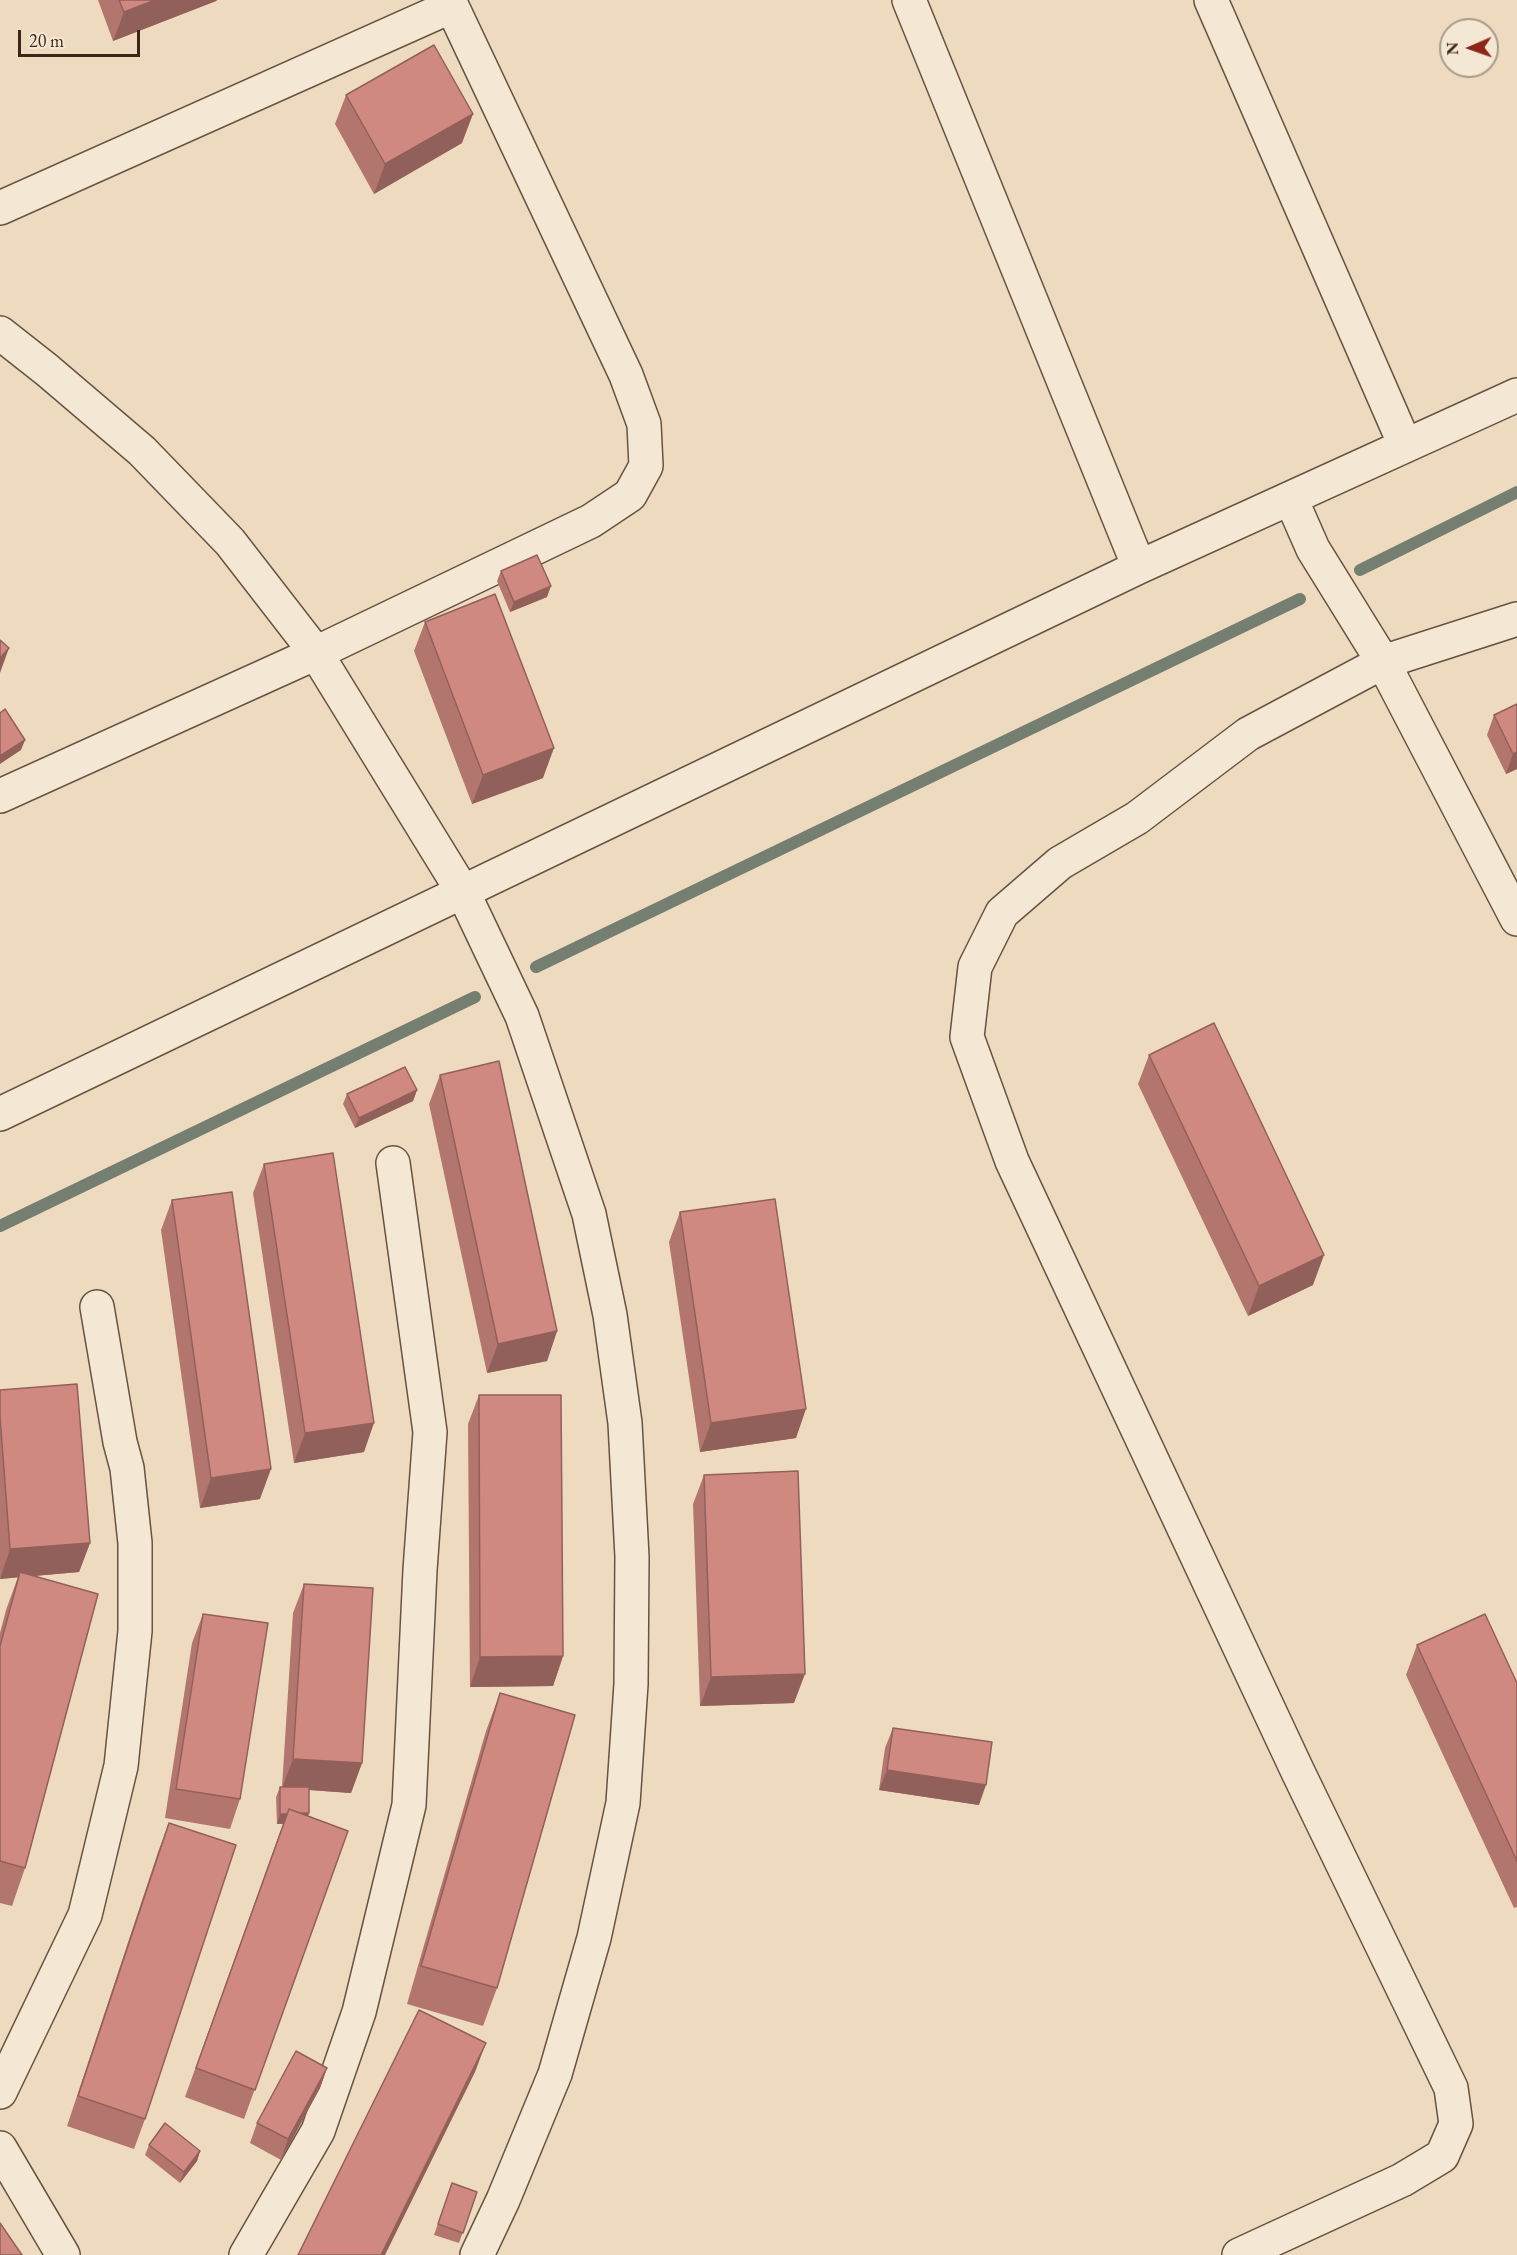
<!DOCTYPE html>
<style>
body{margin:0}
#map{position:relative;width:1517px;height:2255px;overflow:hidden;background:#eedbbf;font-family:"EB Garamond",serif}
canvas{display:block}
.north{position:absolute;left:1439px;top:18px;width:60px;height:60px;box-sizing:border-box;background:#f4e8d5;border:2px solid #aa9a89;border-radius:50%;rotate:268deg;font-size:16px;font-weight:700;line-height:24px;text-align:center;color:#3c2517}
.north::after{content:'';display:block;margin:auto;width:21px;height:27px;background:#8f2418;clip-path:polygon(50% 0,100% 100%,50% 72%,0 100%)}
.scale{position:absolute;left:18px;top:30px;width:122px;height:27px;box-sizing:border-box;border:3px solid #3c2517;border-top:0;padding-left:8px;font-size:18px;line-height:21px;white-space:nowrap;color:#3c2517;-webkit-text-stroke:4px #f4e8d5;paint-order:stroke}
</style>
<div id="map">
<canvas width="1517" height="2255"></canvas>
<div class="north">N</div>
<div class="scale">20 m</div>
</div>
<script>
const g = document.querySelector('canvas').getContext('2d');
g.lineJoin = 'round';
function trace(path, color, width, dash) {
  g.strokeStyle = color;
  g.lineWidth = width;
  g.lineCap = dash ? 'butt' : 'round';
  g.setLineDash(dash || []);
  g.stroke(path);
}
function fill(path, color) {
  g.fillStyle = color;
  g.fill(path, 'evenodd');
}
const stream = new Path2D(`
 M 1360,570 L 1517,492
 M 536,967 L 1300,599
 M 0,1226 L 475,997`);
const minor = new Path2D(`
 M 909,0 L 1139,567
 M 1211,0 L 1405,445
 M 0,208 L 452,6
 M 0,333 L 47,370 L 142,451 L 230,542 L 316,653 L 463,892 L 522,1016 L 589,1214 L 610,1315 L 625,1423 L 632,1557 L 631,1684 L 623,1803 L 594,1938 L 555,2074 L 503,2200 L 477,2255
 M 1291,499 L 1313,549 L 1383,662 L 1517,919
 M 0,796 L 316,653 L 591,521 L 630,495 L 646,466 L 644,424 L 626,375 L 449,0
 M 0,1114 L 1139,567 L 1517,395
 M 0,2092 L 85,1915 L 121,1766 L 135,1631 L 135,1543 L 127,1468 L 120,1442 L 97,1307
 M 0,2148 L 63,2255
 M 246,2255 L 318,2131 L 359,2012 L 409,1805 L 420,1570 L 430,1432 L 393,1163
 M 1239,2255 L 1402,2180 L 1442,2156 L 1456,2124 L 1451,2088 L 1298,1772 L 1012,1161 L 967,1037 L 975,967 L 1002,913 L 1060,863 L 1137,818 L 1248,734 L 1383,662 L 1517,619`);
const wall = new Path2D(`
 M 98,0 L 217,0 L 216,1 L 113,41 Z
 M 346,95 L 462,143 L 374,194 L 335,124 Z
 M 501,571 L 547,597 L 510,612 L 497,581 Z
 M 425,622 L 543,778 L 472,804 L 414,651 Z
 M 1517,704 L 1517,769 L 1506,774 L 1487,735 L 1494,715 Z
 M 1149,1055 L 1313,1285 L 1248,1316 L 1138,1084 Z
 M 440,1075 L 557,1331 L 547,1361 L 487,1373 L 429,1104 Z
 M 417,1090 L 413,1101 L 355,1128 L 343,1104 L 347,1094 Z
 M 264,1164 L 364,1452 L 294,1463 L 253,1193 Z
 M 172,1200 L 260,1499 L 200,1508 L 161,1230 Z
 M 680,1212 L 796,1438 L 700,1452 L 669,1242 Z
 M 0,1390 L 90,1543 L 79,1572 L 33,1576 L 25,1868 L 12,1906 L 0,1903 L 0,1633 L 6,1610 L 18,1577 L 0,1579 Z
 M 479,1395 L 563,1656 L 553,1686 L 470,1687 L 468,1424 Z
 M 704,1475 L 794,1703 L 700,1706 L 693,1504 Z
 M 304,1584 L 362,1763 L 351,1793 L 309,1790 L 309,1813 L 308,1816 L 348,1831 L 244,2119 L 185,2097 L 283,1824 L 277,1824 L 276,1797 L 280,1787 L 282,1787 L 293,1613 Z
 M 203,1614 L 240,1799 L 230,1829 L 165,1818 L 192,1643 Z
 M 1417,1645 L 1517,1683 L 1517,1907 L 1514,1908 L 1406,1675 Z
 M 500,1693 L 497,1988 L 483,2026 L 407,2004 L 486,1731 Z
 M 893,1728 L 979,1805 L 879,1790 L 885,1748 Z
 M 169,1823 L 145,2119 L 134,2149 L 67,2126 L 158,1852 Z
 M 327,2068 L 320,2088 L 281,2160 L 250,2143 L 257,2123 Z
 M 149,2145 L 200,2151 L 197,2161 L 180,2183 L 145,2155 Z
 M 452,2183 L 477,2192 L 459,2243 L 434,2235 Z`);
const shadedWall = new Path2D(`
 M 155,0 L 217,0 L 216,1 L 113,41 L 124,12 Z
 M 473,114 L 462,143 L 374,194 L 385,164 Z
 M 551,586 L 547,597 L 510,612 L 514,602 Z
 M 9,648 L 0,673 L 0,658 Z
 M 25,740 L 21,750 L 0,764 L 0,756 Z
 M 554,748 L 543,778 L 472,804 L 483,775 Z
 M 1517,752 L 1517,769 L 1506,774 L 1513,754 Z
 M 417,1090 L 413,1101 L 355,1128 L 359,1118 Z
 M 1324,1255 L 1313,1285 L 1248,1316 L 1259,1286 Z
 M 557,1331 L 547,1361 L 487,1373 L 498,1344 Z
 M 806,1409 L 796,1438 L 700,1452 L 711,1423 Z
 M 374,1423 L 364,1452 L 294,1463 L 305,1433 Z
 M 271,1469 L 260,1499 L 200,1508 L 211,1478 Z
 M 90,1543 L 79,1572 L 0,1579 L 10,1549 Z
 M 563,1656 L 553,1686 L 470,1687 L 480,1657 Z
 M 805,1674 L 794,1703 L 700,1706 L 711,1677 Z
 M 293,1759 L 362,1763 L 351,1793 L 282,1788 Z
 M 887,1770 L 986,1785 L 979,1805 L 879,1790 Z
 M 309,1813 L 306,1823 L 277,1824 L 280,1814 Z
 M 486,2043 L 475,2072 L 385,2255 L 381,2255 Z
 M 327,2068 L 320,2088 L 281,2160 L 288,2139 Z
 M 200,2151 L 197,2161 L 180,2183 L 184,2172 Z`);
const building = new Path2D(`
 M 119,0 L 155,0 L 124,12 Z
 M 434,45 L 473,114 L 385,164 L 346,95 Z
 M 537,555 L 551,586 L 514,602 L 501,571 Z
 M 495,594 L 554,748 L 483,775 L 425,622 Z
 M 0,640 L 9,648 L 0,658 Z
 M 1517,704 L 1517,752 L 1513,754 L 1494,715 Z
 M 5,709 L 25,740 L 0,756 L 0,713 Z
 M 1214,1023 L 1324,1255 L 1259,1286 L 1149,1055 Z
 M 499,1061 L 557,1331 L 498,1344 L 440,1075 Z
 M 405,1067 L 417,1090 L 359,1118 L 347,1094 Z
 M 333,1153 L 374,1423 L 305,1433 L 264,1164 Z
 M 232,1192 L 271,1469 L 211,1478 L 172,1200 Z
 M 775,1199 L 806,1409 L 711,1423 L 680,1212 Z
 M 77,1384 L 90,1543 L 10,1549 L 0,1417 L 0,1390 Z
 M 479,1395 L 561,1395 L 563,1656 L 480,1657 Z
 M 798,1471 L 805,1674 L 711,1677 L 704,1475 Z
 M 20,1572 L 98,1594 L 25,1868 L 0,1861 L 0,1646 Z
 M 304,1584 L 373,1588 L 362,1763 L 293,1759 Z
 M 203,1614 L 268,1623 L 240,1799 L 176,1789 Z
 M 1485,1614 L 1517,1683 L 1517,1861 L 1417,1645 Z
 M 500,1693 L 575,1715 L 497,1988 L 421,1966 Z
 M 893,1728 L 992,1742 L 986,1785 L 887,1770 Z
 M 280,1787 L 309,1787 L 309,1813 L 300,1813 L 289,1809 L 287,1814 L 280,1814 Z
 M 289,1809 L 348,1831 L 255,2090 L 196,2068 Z
 M 169,1823 L 236,1845 L 145,2119 L 78,2096 Z
 M 419,2010 L 486,2043 L 381,2255 L 298,2255 Z
 M 296,2051 L 327,2068 L 288,2139 L 257,2123 Z
 M 165,2123 L 200,2151 L 184,2172 L 149,2145 Z
 M 452,2183 L 477,2192 L 463,2233 L 438,2224 Z
 M 0,2223 L 22,2255 L 0,2255 Z`);
trace(stream, '#747f72', 12);
trace(minor, '#685241', 36);
trace(minor, '#f4e8d5', 33);
fill(wall, '#b3766f');
fill(shadedWall, '#92605a');
fill(building, '#d08981');
trace(building, '#92605a', 1.5);
</script>
